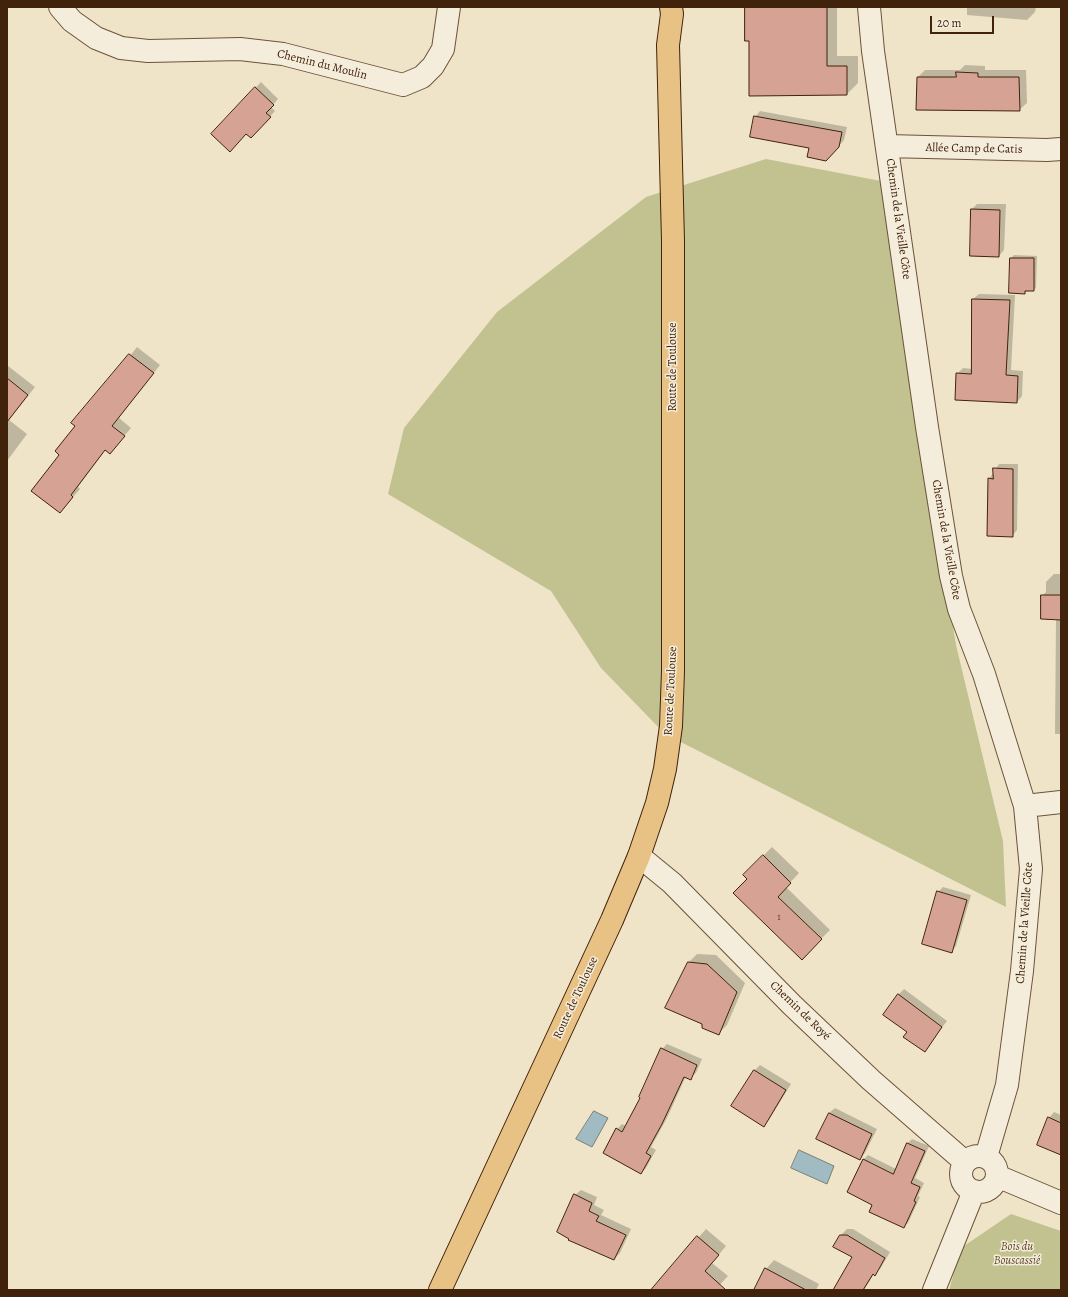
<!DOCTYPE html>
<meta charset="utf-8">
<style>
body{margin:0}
#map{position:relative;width:1068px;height:1297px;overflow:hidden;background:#efe4c7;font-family:Alegreya,serif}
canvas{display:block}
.frame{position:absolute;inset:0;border:8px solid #41220b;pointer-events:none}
.scale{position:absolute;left:930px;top:16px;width:64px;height:18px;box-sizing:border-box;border:2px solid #41220b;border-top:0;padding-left:5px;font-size:12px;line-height:14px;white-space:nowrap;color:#41220b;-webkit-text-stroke:3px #f5eddb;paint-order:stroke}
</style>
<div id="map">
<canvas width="1068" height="1297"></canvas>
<div class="frame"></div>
<div class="scale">20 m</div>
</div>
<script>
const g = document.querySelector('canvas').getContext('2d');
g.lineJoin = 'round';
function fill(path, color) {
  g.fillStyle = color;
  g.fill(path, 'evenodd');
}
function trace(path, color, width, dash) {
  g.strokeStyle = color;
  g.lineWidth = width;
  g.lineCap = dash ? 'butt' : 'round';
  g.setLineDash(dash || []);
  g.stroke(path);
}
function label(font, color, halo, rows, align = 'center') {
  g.font = font + ' Alegreya,serif';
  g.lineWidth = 3;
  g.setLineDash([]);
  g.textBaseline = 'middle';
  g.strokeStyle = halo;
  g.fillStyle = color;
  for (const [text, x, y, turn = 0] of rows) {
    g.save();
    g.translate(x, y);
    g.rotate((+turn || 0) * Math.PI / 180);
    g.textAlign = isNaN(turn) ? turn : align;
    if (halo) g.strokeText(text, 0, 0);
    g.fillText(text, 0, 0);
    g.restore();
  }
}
const green = new Path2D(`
 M 766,159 L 881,181 L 956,645 L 1003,841 L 1006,907 L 665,734 L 601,668 L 551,591 L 388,494 L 404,428 L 497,312 L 646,197 Z
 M 1011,1214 L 1061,1231 L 1061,1290 L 949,1290 L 961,1248 Z`);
const water = new Path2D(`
 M 594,1111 L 608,1118 L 592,1147 L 576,1139 Z
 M 799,1150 L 834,1166 L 827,1184 L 791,1168 Z`);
const shadow = new Path2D(`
 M 746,7 L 837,7 L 837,56 L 858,56 L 858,83 L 847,94 L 750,95 L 750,40 Z
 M 967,7 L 1036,7 L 1035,12 L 1027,20 L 967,15 Z
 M 965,65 L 985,66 L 985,70 L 1026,70 L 1027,103 L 1019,110 L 918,77 L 925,70 L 960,70 Z
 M 261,82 L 278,99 L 271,107 L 275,111 L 256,132 L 212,134 Z
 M 760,111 L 847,127 L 844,140 L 832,154 L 810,148 L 755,117 Z
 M 977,204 L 1006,204 L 1004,250 L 999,256 L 972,209 Z
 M 1014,255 L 1037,256 L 1036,288 L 1033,290 L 1027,291 L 1024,293 L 1011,258 Z
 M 979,294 L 1015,295 L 1011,370 L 1023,371 L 1022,396 L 1017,402 L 957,374 L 963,368 L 972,369 L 973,299 Z
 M 137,347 L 160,365 L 119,418 L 131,428 L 110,453 L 106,449 L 78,487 L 80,489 L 60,512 L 61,455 L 76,425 Z
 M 8,366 L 35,387 L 9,420 L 27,434 L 7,461 Z
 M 999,464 L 1018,464 L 1017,530 L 1012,536 L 989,479 Z
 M 1054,574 L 1061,574 L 1061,734 L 1055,734 L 1056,619 L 1042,596 L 1046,592 L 1046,582 Z
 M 772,847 L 799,873 L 786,887 L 830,930 L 802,958 L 744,875 Z
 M 943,887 L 971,895 L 956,946 L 951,952 L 938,892 Z
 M 697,954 L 716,955 L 745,983 L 727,1025 L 718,1034 L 703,1023 L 688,963 Z
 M 904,989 L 947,1021 L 924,1051 L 908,1032 L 898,995 Z
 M 667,1044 L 702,1059 L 696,1073 L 690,1078 L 686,1076 L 667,1118 L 651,1147 L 656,1150 L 646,1168 L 641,1173 L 617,1129 L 622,1124 L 626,1126 L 642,1097 L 662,1049 Z
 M 760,1065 L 791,1084 L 769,1120 L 764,1125 L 733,1106 L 755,1070 Z
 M 835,1108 L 877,1129 L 865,1153 L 860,1159 L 829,1113 Z
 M 1054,1112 L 1061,1115 L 1061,1154 L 1049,1118 Z
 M 912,1139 L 929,1146 L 915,1178 L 924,1183 L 918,1196 L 920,1197 L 908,1223 L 903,1227 L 874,1204 L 863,1160 L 868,1155 L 896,1169 L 908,1143 Z
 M 581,1190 L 597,1197 L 594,1205 L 604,1210 L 601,1215 L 631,1229 L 620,1253 L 614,1259 L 575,1195 Z
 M 706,1229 L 726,1246 L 712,1263 L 728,1276 L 715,1290 L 652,1290 Z
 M 847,1229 L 853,1229 L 890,1252 L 880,1269 L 874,1274 L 864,1290 L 854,1290 L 853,1257 L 841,1235 Z
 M 774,1260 L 819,1284 L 816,1290 L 755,1290 L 766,1269 Z`);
const building = new Path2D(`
 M 745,7 L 827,7 L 827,66 L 847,66 L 847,95 L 749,96 L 749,41 L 745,41 Z
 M 956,72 L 978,73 L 978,77 L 1019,77 L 1020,111 L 916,110 L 917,77 L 956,77 Z
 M 255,87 L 274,105 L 266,113 L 271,117 L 251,138 L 246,134 L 230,152 L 211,134 Z
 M 754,116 L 842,132 L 839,147 L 826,161 L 807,157 L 809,148 L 750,137 Z
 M 971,209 L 1000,210 L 999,257 L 970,256 Z
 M 1010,258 L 1034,258 L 1034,291 L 1025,291 L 1025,294 L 1009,293 Z
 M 972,299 L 1010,300 L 1006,375 L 1018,376 L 1017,403 L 955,400 L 956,373 L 971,374 Z
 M 129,354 L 154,373 L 112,426 L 125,436 L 110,454 L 105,450 L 71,495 L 73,497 L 60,513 L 31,491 L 59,455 L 55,451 L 75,426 L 71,423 Z
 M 7,378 L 28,395 L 7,422 Z
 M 993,468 L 1013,469 L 1013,537 L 987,536 L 988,478 L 993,479 Z
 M 1041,595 L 1061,595 L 1061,620 L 1041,619 Z
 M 763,855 L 791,883 L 778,897 L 822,939 L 802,960 L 733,893 L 747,879 L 743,875 Z
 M 937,891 L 967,900 L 952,953 L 922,944 Z
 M 688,962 L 707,964 L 737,992 L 719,1035 L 702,1028 L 702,1024 L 665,1008 Z
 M 898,994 L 942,1027 L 925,1052 L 903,1037 L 907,1032 L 883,1015 Z
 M 661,1048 L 697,1065 L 691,1080 L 684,1077 L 662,1124 L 646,1153 L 651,1156 L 641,1174 L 603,1153 L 616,1128 L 622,1132 L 640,1098 L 639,1097 Z
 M 754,1070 L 786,1090 L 764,1127 L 731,1106 Z
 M 829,1113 L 872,1134 L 860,1160 L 816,1139 Z
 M 1048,1117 L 1061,1123 L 1061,1155 L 1037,1145 Z
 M 907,1143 L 925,1151 L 911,1183 L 920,1187 L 914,1201 L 916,1202 L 904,1228 L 869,1212 L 872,1205 L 847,1192 L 863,1159 L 893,1174 Z
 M 574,1194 L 592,1203 L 589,1211 L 599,1216 L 596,1221 L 626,1235 L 614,1260 L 568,1240 L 569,1239 L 557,1232 Z
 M 840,1235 L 847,1235 L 885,1258 L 875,1276 L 873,1274 L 863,1290 L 833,1290 L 852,1257 L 833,1247 Z
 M 697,1236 L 719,1255 L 705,1271 L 726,1290 L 651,1290 Z
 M 765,1268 L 806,1290 L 754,1290 Z`);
const minor = new Path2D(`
 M 60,7 L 72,21 L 96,38 L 121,48 L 148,51 L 240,49 L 283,54 L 403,85 L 422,77 L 433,66 L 443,49 L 449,7
 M 869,7 L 873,51 L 927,427 L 951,576 L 959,609 L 984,674 L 1025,806 L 1031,869 L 1022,971 L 1007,1085 L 986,1157
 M 887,146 L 1047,150 L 1061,149
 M 1025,806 L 1061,802
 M 639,856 L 672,883 L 792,1005 L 871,1080 L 965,1162
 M961 1174a18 18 0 1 1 36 0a18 18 0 1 1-36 0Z
 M 997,1176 L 1061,1203
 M 934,1290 L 974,1191`);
const major = new Path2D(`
 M 440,1290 L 612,920 L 639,856 L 657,803 L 665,769 L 671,726 L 673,671 L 673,241 L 668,45 L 672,14 L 671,7`);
const numberNames = [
 ["1",779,918]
];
const streetNames = [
 ["Chemin du Moulin",322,65,14],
 ["Allée Camp de Catis",974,149,1],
 ["Chemin de la Vieille Côte",898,219,82],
 ["Route de Toulouse",673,367,-90],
 ["Chemin de la Vieille Côte",946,540,80],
 ["Route de Toulouse",671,691,-87],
 ["Chemin de la Vieille Côte",1025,923,-86],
 ["Route de Toulouse",576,998,-65],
 ["Chemin de Royé",800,1011,44]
];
const parkNames = [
 ["Bois du",1017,1247],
 ["Bouscassié",1017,1261]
];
fill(green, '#c1c290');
fill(water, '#a0bbc1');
trace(water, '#7a7e78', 1);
fill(shadow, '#0003');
fill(building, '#d6a294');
trace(building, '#41220b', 1);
trace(minor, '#6c523a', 24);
trace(major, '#41220b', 24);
trace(minor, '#f5eddb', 22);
trace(major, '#e8c284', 22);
label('10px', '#66422d', null, numberNames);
label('12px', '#41220b', '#f5eddb', streetNames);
label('italic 12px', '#614a2c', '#f5eddb', parkNames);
</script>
